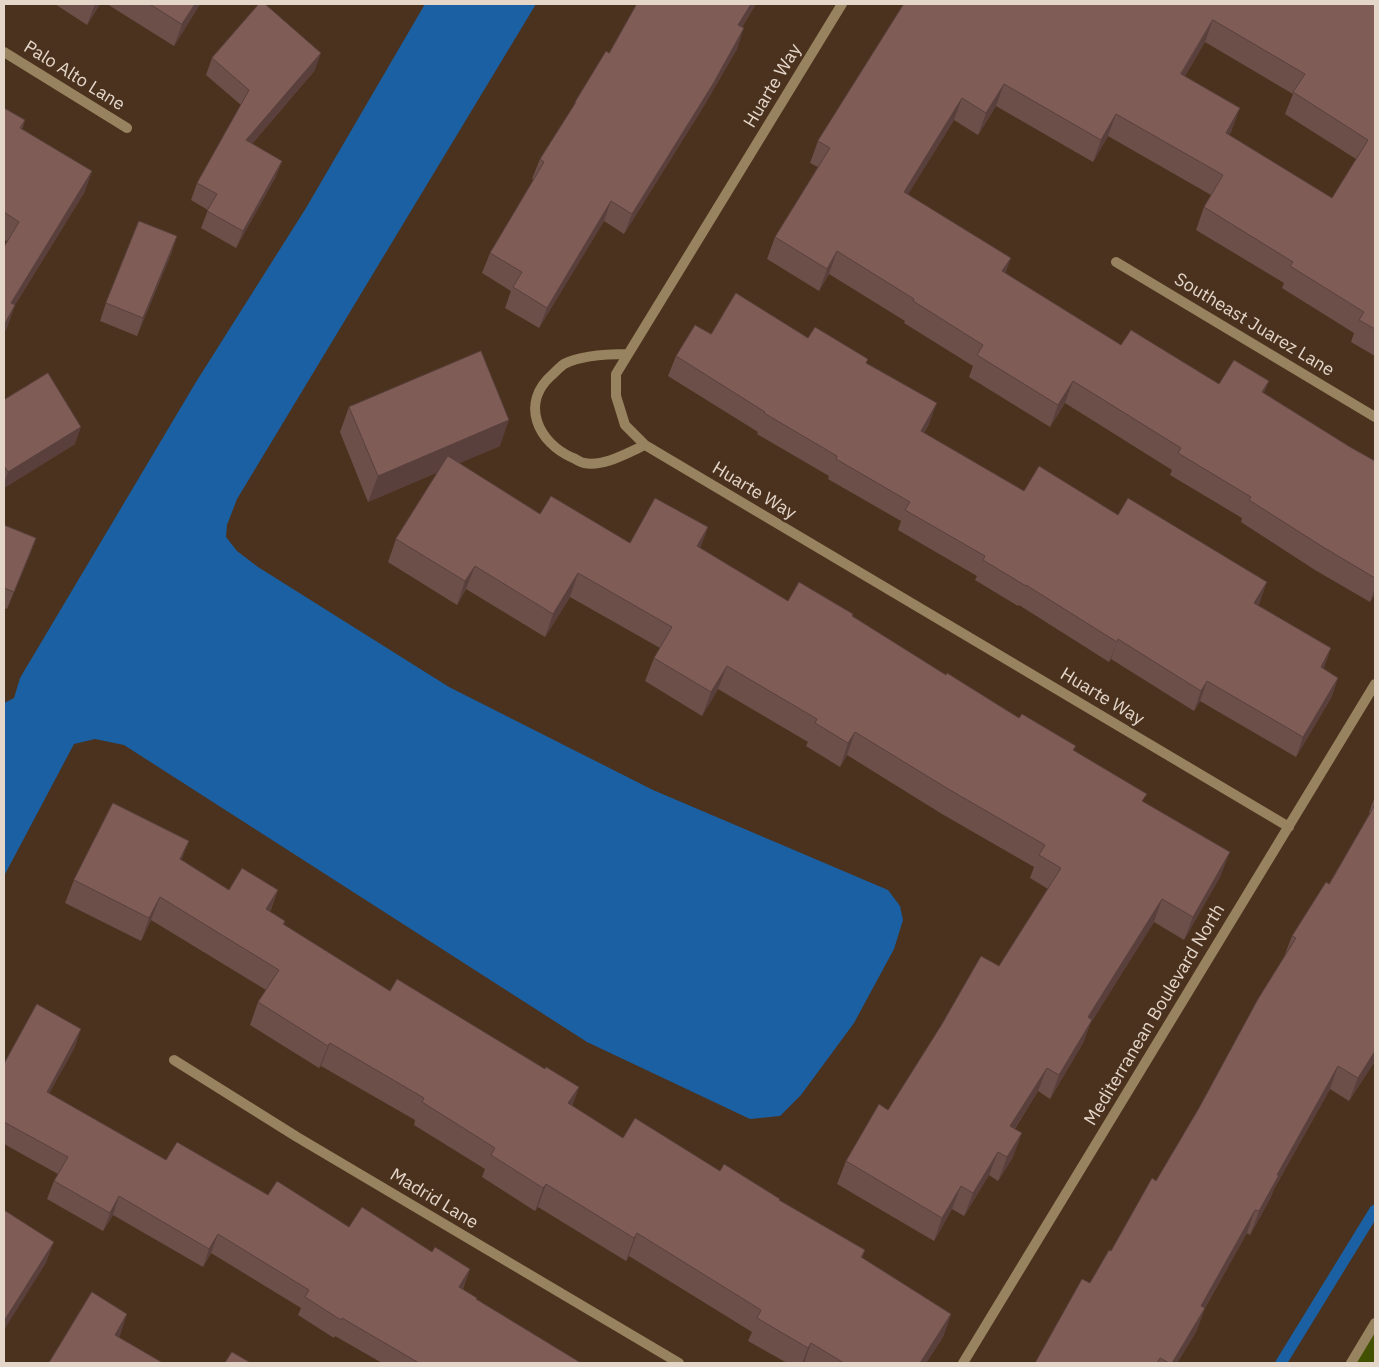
<!DOCTYPE html>
<style>
body{margin:0}
#map{position:relative;width:1379px;height:1367px;overflow:hidden;background:#4a321e;font-family:"IBM Plex Sans",sans-serif}
canvas{display:block}
.frame{position:absolute;inset:0;border:5px solid #e5d6ca;pointer-events:none}
</style>
<div id="map">
<canvas width="1379" height="1367"></canvas>
<div class="frame"></div>
</div>
<script>
const g = document.querySelector('canvas').getContext('2d');
g.lineJoin = 'round';
function fill(path, color) {
  g.fillStyle = color;
  g.fill(path, 'evenodd');
}
function trace(path, color, width, dash) {
  g.strokeStyle = color;
  g.lineWidth = width;
  g.lineCap = dash ? 'butt' : 'round';
  g.setLineDash(dash || []);
  g.stroke(path);
}
function label(font, color, halo, rows, align = 'center') {
  g.font = font + ' "IBM Plex Sans",sans-serif';
  g.lineWidth = 5;
  g.setLineDash([]);
  g.textBaseline = 'middle';
  g.strokeStyle = halo;
  g.fillStyle = color;
  for (const [text, x, y, turn = 0] of rows) {
    g.save();
    g.translate(x, y);
    g.rotate((+turn || 0) * Math.PI / 180);
    g.textAlign = isNaN(turn) ? turn : align;
    if (halo) g.strokeText(text, 0, 0);
    g.fillText(text, 0, 0);
    g.restore();
  }
}
const green = new Path2D(`
 M 1375,1331 L 1375,1363 L 1356,1363 Z`);
const water = new Path2D(`
 M 425,4 L 536,4 L 237,499 L 227,525 L 226,537 L 237,551 L 258,567 L 449,687 L 653,790 L 888,890 L 900,906 L 903,920 L 894,949 L 854,1023 L 801,1095 L 780,1116 L 750,1119 L 587,1042 L 124,745 L 95,739 L 74,744 L 4,876 L 4,703 L 14,698 L 20,678 L 196,382 L 306,208 Z`);
const stream = new Path2D(`
 M 1281,1363 L 1375,1210`);
const street = new Path2D(`
 M 842,4 L 616,374 L 616,396 L 625,425 L 645,445 L 1289,827
 M 4,52 L 127,128
 M 1116,262 L 1375,417
 M 628,354 C 609,354 581,355 564,364 C 560,367 556,371 553,374 C 519,403 538,443 573,458 C 576,459 580,462 584,463 C 604,467 627,453 645,445
 M 174,1060 L 297,1137 L 679,1363
 M 963,1363 L 1375,684
 M 1351,1363 L 1375,1323`);
const wall = new Path2D(`
 M 55,4 L 100,4 L 87,25 Z
 M 107,4 L 200,4 L 174,46 Z
 M 637,4 L 756,4 L 742,27 L 737,49 L 705,104 L 624,234 L 604,221 L 539,328 L 505,308 L 511,291 L 482,273 L 490,253 L 534,180 L 532,179 L 540,159 L 573,107 L 575,102 L 609,53 Z
 M 904,4 L 1375,4 L 1375,356 L 1351,342 L 1354,333 L 1282,288 L 1284,283 L 1196,230 L 1204,207 L 1211,195 L 1108,136 L 1093,162 L 996,106 L 978,135 L 954,120 L 908,194 L 1005,273 L 1121,345 L 1219,384 L 1264,393 L 1350,447 L 1375,461 L 1375,593 L 1370,602 L 1315,570 L 1241,522 L 1242,518 L 1170,475 L 1172,470 L 1065,403 L 1050,427 L 969,377 L 973,366 L 904,323 L 905,321 L 829,274 L 819,291 L 767,259 L 775,237 L 818,167 L 810,163 L 818,141 ZM 1205,42 L 1293,94 L 1285,114 L 1356,159 L 1332,198 L 1229,135 L 1232,130 L 1185,76 Z
 M 212,58 L 315,70 L 252,144 L 282,161 L 275,178 L 236,248 L 201,228 L 208,210 L 191,200 L 197,183 L 241,105 L 206,75 Z
 M 4,108 L 25,120 L 22,129 L 92,171 L 84,193 L 15,305 L 7,327 L 4,333 L 4,247 L 7,241 L 4,240 Z
 M 177,236 L 171,254 L 137,336 L 100,321 L 106,303 Z
 M 711,334 L 808,338 L 867,364 L 929,424 L 924,433 L 1024,491 L 1260,602 L 1258,606 L 1324,669 L 1338,678 L 1331,698 L 1296,757 L 1200,701 L 1194,711 L 1111,659 L 1109,662 L 1019,605 L 1018,606 L 975,580 L 977,576 L 898,530 L 901,521 L 828,479 L 829,476 L 757,434 L 758,432 L 668,376 L 676,356 Z
 M 4,400 L 75,444 L 4,488 Z
 M 349,407 L 500,446 L 459,463 L 540,514 L 630,543 L 708,527 L 700,548 L 788,601 L 852,616 L 946,675 L 1074,750 L 1144,802 L 1221,875 L 1184,940 L 1154,922 L 1090,1024 L 1083,1043 L 1050,1099 L 1038,1091 L 1015,1129 L 1013,1157 L 998,1181 L 989,1175 L 964,1216 L 952,1209 L 934,1241 L 837,1184 L 846,1161 L 888,1110 L 999,966 L 1048,889 L 1030,878 L 1034,867 L 942,814 L 847,755 L 840,767 L 806,746 L 808,742 L 718,689 L 702,716 L 645,681 L 654,658 L 660,648 L 570,597 L 545,637 L 466,589 L 457,605 L 388,562 L 396,539 L 438,472 L 368,502 L 340,432 Z
 M 4,525 L 36,538 L 7,609 L 4,608 Z
 M 1375,796 L 1375,1061 L 1349,1101 L 1330,1089 L 1274,1189 L 1270,1199 L 1250,1235 L 1247,1233 L 1205,1308 L 1196,1332 L 1177,1363 L 1035,1363 L 1111,1251 L 1156,1181 L 1199,1108 L 1284,957 L 1292,936 L 1329,884 L 1371,813 L 1369,813 Z
 M 182,860 L 229,890 L 278,890 L 270,912 L 285,921 L 284,925 L 390,991 L 579,1087 L 572,1106 L 623,1138 L 720,1171 L 779,1200 L 865,1250 L 862,1258 L 951,1314 L 943,1337 L 926,1363 L 787,1363 L 748,1341 L 752,1332 L 629,1256 L 626,1261 L 538,1207 L 535,1211 L 482,1177 L 485,1169 L 414,1125 L 415,1120 L 321,1066 L 319,1068 L 250,1025 L 258,1002 L 266,990 L 151,920 L 141,941 L 65,903 L 74,880 Z
 M 75,1047 L 49,1093 L 166,1160 L 268,1195 L 349,1227 L 432,1252 L 470,1269 L 463,1289 L 476,1300 L 581,1363 L 382,1363 L 335,1336 L 334,1338 L 298,1315 L 301,1308 L 211,1253 L 203,1267 L 113,1215 L 103,1231 L 47,1199 L 54,1181 L 58,1174 L 4,1144 L 4,1064 Z`);
const shadedWall = new Path2D(`
 M 95,4 L 100,4 L 87,25 Z
 M 195,4 L 200,4 L 174,46 L 182,24 Z
 M 751,4 L 756,4 L 730,45 L 738,25 Z
 M 1213,20 L 1205,42 L 1173,96 L 1181,74 Z
 M 744,28 L 737,49 L 705,104 L 624,234 L 632,214 Z
 M 321,53 L 315,70 L 240,158 L 246,140 Z
 M 1004,84 L 996,106 L 978,135 L 986,113 Z
 M 962,98 L 954,120 L 896,214 L 904,192 Z
 M 1240,108 L 1232,130 L 1218,155 L 1226,133 Z
 M 1116,114 L 1108,136 L 1093,162 L 1101,140 Z
 M 282,161 L 275,178 L 236,248 L 243,231 Z
 M 92,171 L 84,193 L 15,305 L 7,327 L 4,333 L 4,325 L 11,303 Z
 M 611,201 L 604,221 L 539,328 L 547,308 Z
 M 177,236 L 171,254 L 137,336 L 143,318 Z
 M 837,251 L 829,274 L 819,291 L 827,269 Z
 M 1011,258 L 1003,280 L 1002,271 Z
 M 1073,381 L 1065,403 L 1050,427 L 1058,405 Z
 M 1269,381 L 1260,403 L 1262,392 Z
 M 937,403 L 929,424 L 914,451 L 921,431 Z
 M 509,420 L 500,446 L 368,502 L 378,476 Z
 M 81,427 L 75,444 L 4,488 L 4,484 L 8,472 Z
 M 708,527 L 699,550 L 697,546 Z
 M 36,538 L 30,555 L 7,609 L 14,592 Z
 M 475,566 L 466,589 L 457,605 L 465,581 Z
 M 578,573 L 570,597 L 545,637 L 553,614 Z
 M 1267,582 L 1260,602 L 1247,623 L 1254,603 Z
 M 1375,588 L 1375,593 L 1370,602 Z
 M 1118,639 L 1111,659 L 1109,662 L 1117,642 Z
 M 1331,648 L 1324,668 L 1314,687 L 1321,667 Z
 M 727,666 L 718,689 L 702,716 L 711,692 Z
 M 1338,678 L 1331,698 L 1296,757 L 1303,737 Z
 M 1207,681 L 1200,701 L 1194,711 L 1201,691 Z
 M 855,732 L 847,755 L 840,767 L 848,743 Z
 M 189,841 L 180,864 L 180,859 Z
 M 1230,852 L 1221,875 L 1184,940 L 1193,917 Z
 M 278,890 L 269,913 L 266,909 Z
 M 160,897 L 151,920 L 141,941 L 149,918 Z
 M 1162,899 L 1154,922 L 1090,1024 L 1083,1043 L 1050,1099 L 1059,1075 L 1088,1017 Z
 M 81,1029 L 75,1047 L 40,1110 L 47,1092 Z
 M 330,1043 L 321,1066 L 319,1068 L 328,1046 Z
 M 1375,1051 L 1375,1061 L 1349,1101 L 1358,1078 Z
 M 1338,1066 L 1330,1089 L 1274,1189 L 1270,1199 L 1250,1235 L 1259,1211 L 1277,1175 Z
 M 1047,1068 L 1038,1091 L 1002,1149 L 1010,1126 Z
 M 579,1087 L 570,1110 L 568,1103 Z
 M 1022,1133 L 1013,1157 L 998,1181 L 1007,1157 Z
 M 998,1152 L 989,1175 L 964,1216 L 973,1193 Z
 M 546,1184 L 538,1207 L 535,1211 L 543,1188 Z
 M 961,1186 L 952,1209 L 934,1241 L 942,1218 Z
 M 119,1196 L 113,1215 L 103,1231 L 110,1213 Z
 M 1255,1210 L 1247,1233 L 1200,1316 L 1205,1308 L 1196,1332 L 1177,1363 L 1172,1363 L 1201,1306 Z
 M 637,1233 L 629,1256 L 626,1261 L 634,1238 Z
 M 218,1234 L 211,1253 L 203,1267 L 209,1249 Z
 M 54,1242 L 46,1263 L 4,1330 L 4,1321 Z
 M 470,1269 L 463,1288 L 453,1305 L 459,1287 Z
 M 127,1314 L 120,1336 L 107,1356 L 115,1335 Z
 M 951,1314 L 943,1337 L 926,1363 L 920,1363 Z
 M 811,1343 L 804,1363 L 802,1363 L 808,1348 Z`);
const building = new Path2D(`
 M 150,4 L 195,4 L 182,24 Z
 M 259,4 L 265,4 L 321,53 L 246,140 L 282,161 L 243,231 L 207,211 L 217,194 L 197,183 L 249,90 L 212,58 Z
 M 637,4 L 751,4 L 738,25 L 744,28 L 713,84 L 632,214 L 611,201 L 547,308 L 513,287 L 522,272 L 490,253 L 544,162 L 540,159 L 576,102 L 575,102 L 606,51 L 609,53 Z
 M 904,4 L 1375,4 L 1375,329 L 1359,320 L 1364,312 L 1290,266 L 1293,262 L 1204,207 L 1223,175 L 1116,114 L 1101,140 L 1004,84 L 986,113 L 962,98 L 904,192 L 1011,258 L 1002,271 L 1121,345 L 1131,330 L 1219,384 L 1234,360 L 1269,381 L 1262,392 L 1350,447 L 1375,461 L 1375,578 L 1323,547 L 1249,500 L 1251,497 L 1178,453 L 1181,448 L 1073,381 L 1058,405 L 977,355 L 983,345 L 913,301 L 914,299 L 837,251 L 827,269 L 775,237 L 830,148 L 818,141 ZM 1213,20 L 1305,74 L 1293,92 L 1368,140 L 1332,198 L 1226,133 L 1240,108 L 1181,74 Z
 M 4,108 L 25,120 L 20,128 L 92,171 L 11,303 L 15,305 L 4,325 L 4,247 L 19,222 L 4,212 Z
 M 139,221 L 177,236 L 143,318 L 106,303 Z
 M 736,293 L 808,338 L 815,327 L 868,359 L 866,363 L 937,403 L 921,431 L 1024,491 L 1039,466 L 1118,515 L 1128,498 L 1267,582 L 1254,603 L 1331,648 L 1321,667 L 1338,678 L 1303,737 L 1207,681 L 1201,691 L 1118,639 L 1117,642 L 1026,585 L 1026,586 L 983,560 L 985,556 L 905,510 L 910,502 L 836,459 L 837,456 L 764,413 L 765,412 L 676,356 L 695,325 L 711,334 Z
 M 481,351 L 509,420 L 378,476 L 349,407 Z
 M 48,373 L 81,427 L 8,472 L 4,466 L 4,400 Z
 M 448,456 L 540,514 L 551,496 L 630,543 L 655,498 L 708,527 L 697,546 L 788,601 L 799,582 L 853,614 L 852,616 L 946,675 L 947,673 L 1019,718 L 1022,714 L 1076,746 L 1073,750 L 1147,794 L 1142,801 L 1230,852 L 1193,917 L 1162,899 L 1088,1017 L 1092,1020 L 1059,1075 L 1047,1068 L 1010,1126 L 1022,1133 L 1007,1157 L 998,1152 L 973,1193 L 961,1186 L 942,1218 L 846,1161 L 879,1104 L 888,1110 L 942,1024 L 981,956 L 999,966 L 1061,868 L 1039,855 L 1045,845 L 950,790 L 855,732 L 848,743 L 815,723 L 817,719 L 727,666 L 711,692 L 654,658 L 672,627 L 578,573 L 553,614 L 475,566 L 465,581 L 396,539 Z
 M 4,525 L 36,538 L 14,592 L 4,588 Z
 M 113,803 L 189,841 L 180,859 L 229,890 L 242,868 L 278,890 L 266,909 L 285,921 L 283,924 L 390,991 L 397,979 L 545,1069 L 546,1067 L 579,1087 L 568,1103 L 623,1138 L 635,1118 L 720,1171 L 724,1164 L 780,1199 L 779,1200 L 865,1250 L 861,1257 L 951,1314 L 920,1363 L 844,1363 L 811,1343 L 808,1348 L 757,1318 L 761,1310 L 637,1233 L 634,1238 L 546,1184 L 543,1188 L 491,1155 L 495,1148 L 422,1102 L 424,1098 L 330,1043 L 328,1046 L 258,1002 L 279,970 L 160,897 L 149,918 L 74,880 Z
 M 1375,805 L 1375,1051 L 1358,1078 L 1338,1066 L 1277,1175 L 1279,1175 L 1259,1211 L 1255,1210 L 1201,1306 L 1205,1308 L 1172,1363 L 1169,1363 L 1160,1358 L 1157,1363 L 1035,1363 L 1082,1279 L 1090,1283 L 1109,1250 L 1111,1251 L 1152,1178 L 1156,1181 L 1199,1108 L 1258,999 L 1296,938 L 1292,936 L 1326,882 L 1329,884 Z
 M 37,1004 L 81,1029 L 47,1092 L 166,1160 L 177,1142 L 268,1195 L 277,1181 L 349,1227 L 362,1207 L 432,1252 L 435,1247 L 470,1269 L 459,1287 L 477,1298 L 476,1299 L 581,1363 L 419,1363 L 342,1318 L 341,1320 L 305,1297 L 309,1290 L 218,1234 L 209,1249 L 119,1196 L 110,1213 L 54,1181 L 68,1157 L 4,1122 L 4,1064 Z
 M 4,1210 L 54,1242 L 4,1321 Z
 M 92,1292 L 127,1314 L 115,1335 L 163,1363 L 49,1363 Z
 M 232,1352 L 251,1363 L 225,1363 Z`);
const streetNames = [
 ["Palo Alto Lane",74,76,32],
 ["Huarte Way",773,86,-59],
 ["Southeast Juarez Lane",1254,325,31],
 ["Huarte Way",754,491,31],
 ["Huarte Way",1102,697,31],
 ["Mediterranean Boulevard North",1155,1015,-59],
 ["Madrid Lane",434,1199,31]
];
fill(green, '#425100');
fill(water, '#1b60a2');
trace(stream, '#1b60a2', 11);
trace(street, '#97835f', 10);
fill(wall, '#6d4f4a');
fill(shadedWall, '#59403c');
fill(building, '#7f5c56');
trace(building, '#59403c', 1);
label('18px', '#e5d6ca', '#4a321e', streetNames);
</script>
